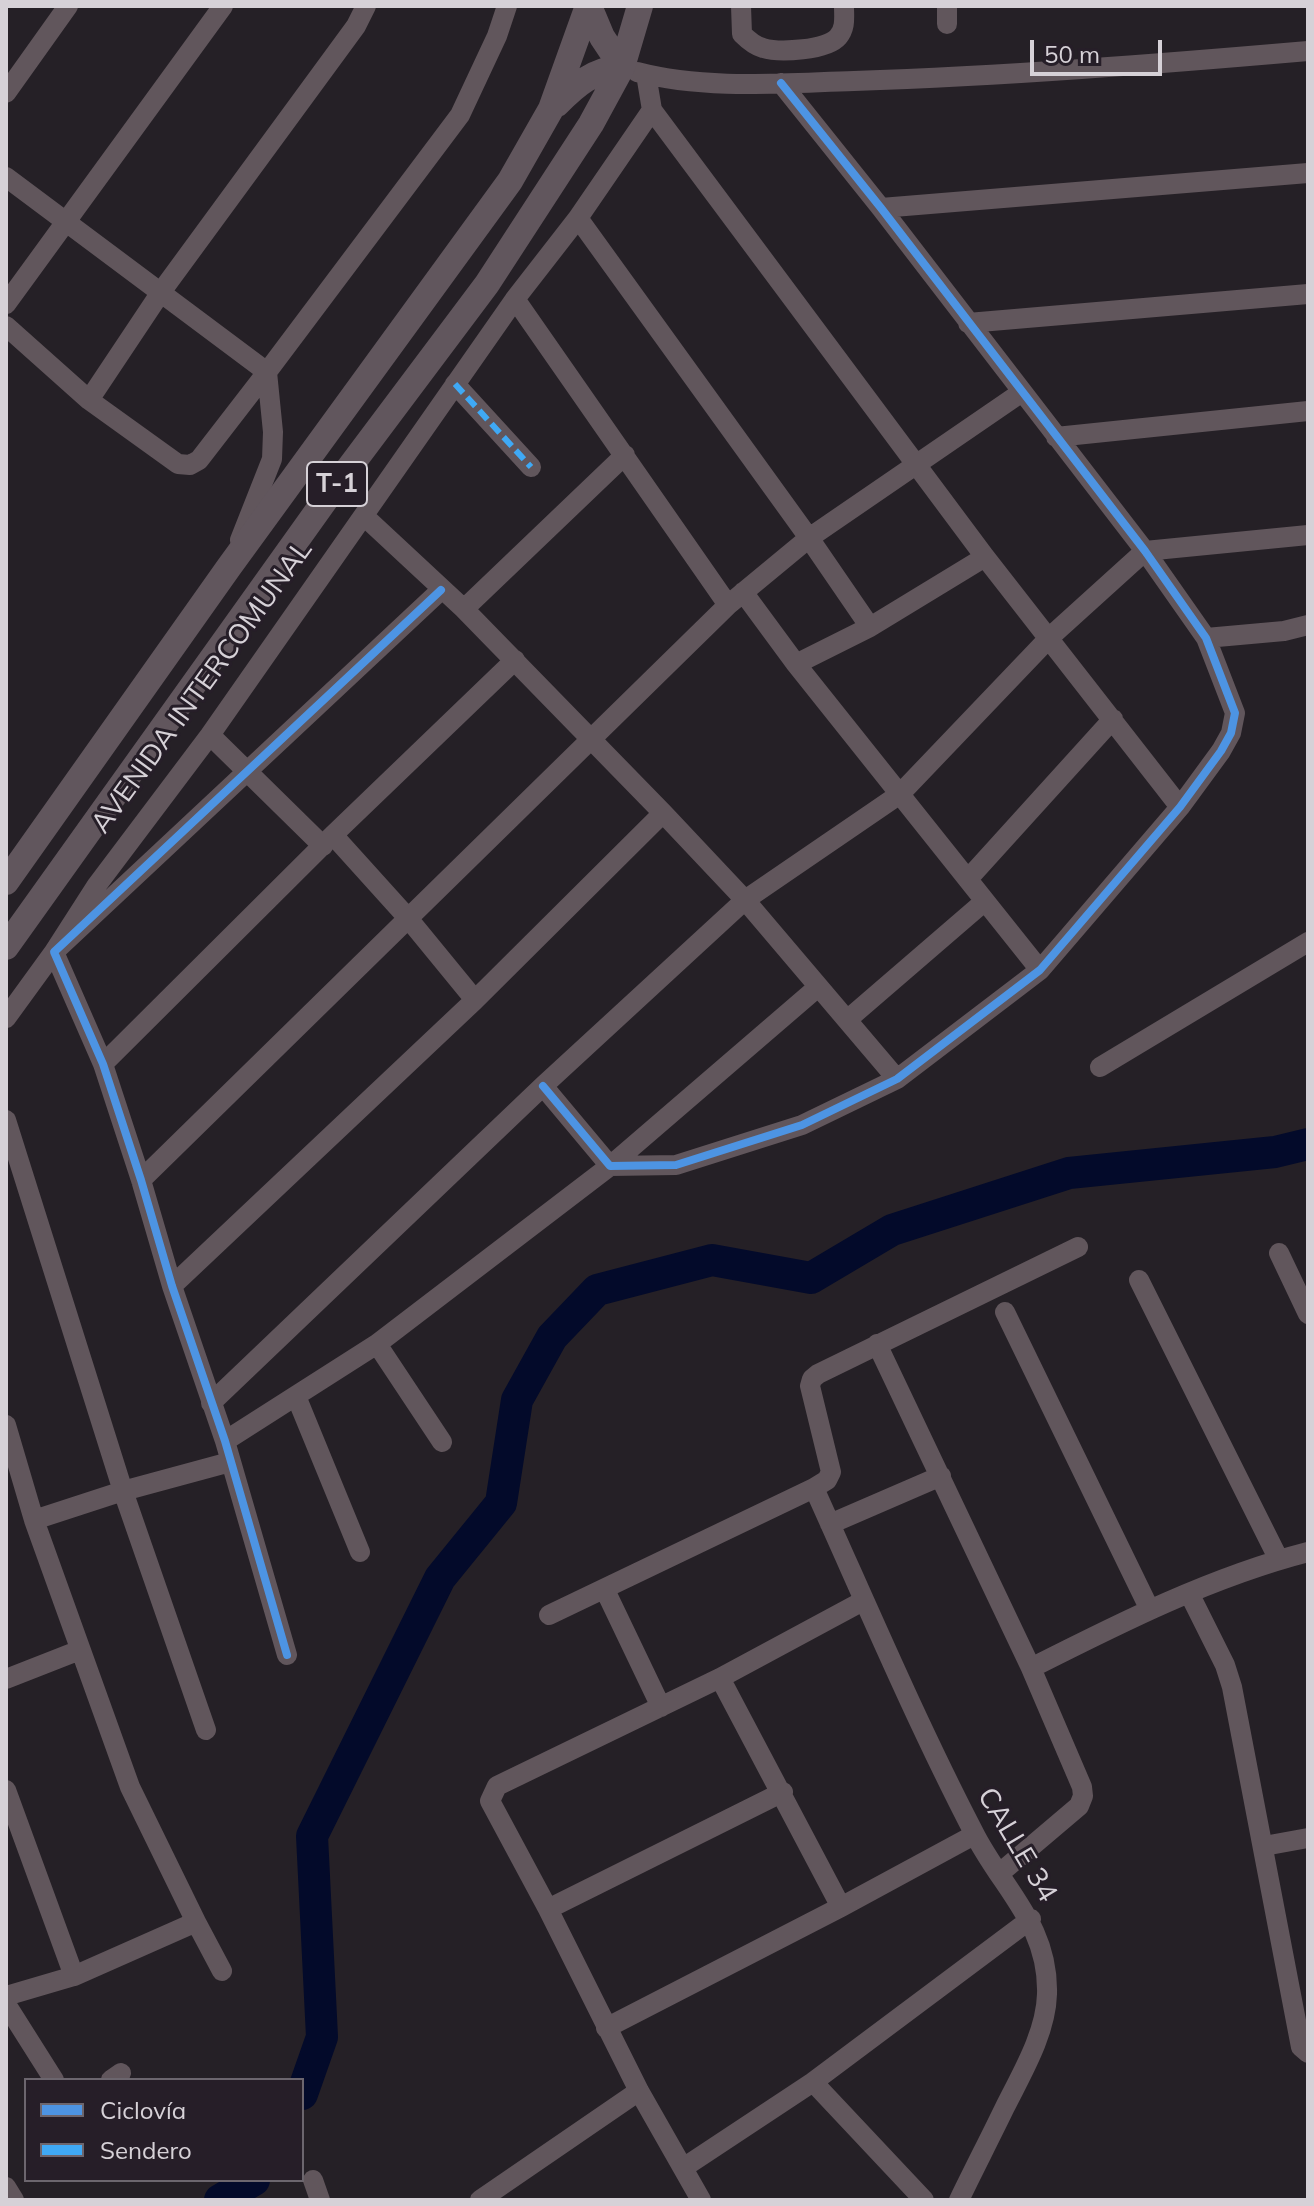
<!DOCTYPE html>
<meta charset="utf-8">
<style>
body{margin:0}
#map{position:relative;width:1314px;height:2206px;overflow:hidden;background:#252026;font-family:Mulish,sans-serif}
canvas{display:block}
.frame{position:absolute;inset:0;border:8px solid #d6d1d7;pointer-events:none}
.legend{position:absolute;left:24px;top:2078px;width:280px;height:104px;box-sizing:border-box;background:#261e28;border:2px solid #6c666e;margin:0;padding:10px 14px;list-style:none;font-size:24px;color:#d6d1d7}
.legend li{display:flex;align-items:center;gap:16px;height:40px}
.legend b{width:40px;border:2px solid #6c666e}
.scale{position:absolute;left:1030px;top:40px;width:132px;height:36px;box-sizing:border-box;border:4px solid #d6d1d7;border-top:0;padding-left:10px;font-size:24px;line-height:28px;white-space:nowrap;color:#d6d1d7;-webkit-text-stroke:6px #261e28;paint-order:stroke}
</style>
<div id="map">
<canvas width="1314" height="2206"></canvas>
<div class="frame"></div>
<ul class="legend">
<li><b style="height:10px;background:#4d94e3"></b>Ciclovía</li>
<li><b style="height:10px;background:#3fa9f5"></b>Sendero</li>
</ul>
<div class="scale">50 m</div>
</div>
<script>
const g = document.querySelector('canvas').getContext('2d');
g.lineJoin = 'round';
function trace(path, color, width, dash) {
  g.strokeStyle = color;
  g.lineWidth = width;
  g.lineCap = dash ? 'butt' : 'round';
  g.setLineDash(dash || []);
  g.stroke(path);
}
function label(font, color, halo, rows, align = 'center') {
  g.font = font + ' Mulish,sans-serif';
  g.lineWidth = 6;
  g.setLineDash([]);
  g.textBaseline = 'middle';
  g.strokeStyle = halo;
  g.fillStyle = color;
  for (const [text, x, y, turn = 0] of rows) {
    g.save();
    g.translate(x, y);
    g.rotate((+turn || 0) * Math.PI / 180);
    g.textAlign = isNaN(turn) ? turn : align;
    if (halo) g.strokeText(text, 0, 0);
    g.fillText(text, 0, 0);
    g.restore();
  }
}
const river = new Path2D(`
 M 302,2094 L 322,2037 L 312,1836 L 440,1578 L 501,1503 L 517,1400 L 552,1337 L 597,1290 L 712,1260 L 811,1278 L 892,1230 L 1069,1173 L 1275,1152 L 1308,1144
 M 220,2200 L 254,2180`);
const minor = new Path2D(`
 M 741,6 L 742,34 C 748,40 755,46 763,48 C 780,53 827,50 838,37 C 846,28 844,17 844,6
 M 947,6 L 947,24
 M 637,72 C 706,90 783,83 854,81 C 1006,76 1157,64 1308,51
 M 6,93 L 68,6
 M 652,110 L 985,557 L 1180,807
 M 6,177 L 267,372 L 460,115 L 497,36 L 507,6
 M 881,208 L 1308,173
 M 578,218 L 809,538 L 870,627
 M 515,299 L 728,605
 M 6,304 L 223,6
 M 968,323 L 1308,294
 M 6,326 L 89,400 L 178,464 L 190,465 L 199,460 L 267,372 L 273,432 L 272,459 L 240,540
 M 455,384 L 531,467
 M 89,400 L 161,292 L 356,26 L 366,6
 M 1056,437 L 1308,411
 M 364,516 L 464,609 L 663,813 L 745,900 L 897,1079
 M 743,592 L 796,664 L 1040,970
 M 464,609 L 625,455
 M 1206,638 L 1284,631 L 1308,625
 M 796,664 L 870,627 L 985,557
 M 210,735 L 323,846
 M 333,835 L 407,917 L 475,1000
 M 968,879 L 1113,719
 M 6,1018 L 54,952 L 97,885 L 210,735 L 515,299 L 578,218 L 652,110 L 646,74
 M 847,1020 L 985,901
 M 103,1064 L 333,835 L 515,660
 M 1100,1067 L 1308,942
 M 543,1086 L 610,1166 L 676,1165 L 802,1125 L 897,1079 L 1040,970 L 1180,807 L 1221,751 L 1231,733 L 1235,713 L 1206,638 L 1145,551 L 881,208 L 781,83
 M 6,1120 L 123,1491 L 206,1730
 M 141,1180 L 728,605 L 809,538 L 1022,392
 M 1279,1253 L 1308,1314
 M 1139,1280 L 1279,1560
 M 172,1286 L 475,1000 L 663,813
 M 1005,1312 L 1149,1608
 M 377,1344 L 442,1442
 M 877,1344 L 1031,1668 L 1082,1787 L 1083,1796 L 1079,1806 L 1000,1873
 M 296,1396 L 360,1552
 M 211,1403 L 543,1086 L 745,900 L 900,794 L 1050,637 L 1145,551 L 1308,535
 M 6,1425 L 34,1520 L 130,1787 L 196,1922 L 74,1976 L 6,1996
 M 225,1441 L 377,1344 L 610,1166 L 818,987
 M 34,1520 L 123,1491 L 230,1462
 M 830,1524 L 941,1476
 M 605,1590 L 661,1707
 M 1189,1593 L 1225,1665 L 1232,1687 L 1301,2047 L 1308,2053
 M 549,1615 L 814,1488
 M 287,1655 L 225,1441 L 172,1286 L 141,1180 L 103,1064 L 54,952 L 441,590
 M 1031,1668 C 1120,1623 1211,1577 1308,1552
 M 720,1678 L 841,1907
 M 6,1679 L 80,1650
 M 6,1790 L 74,1976
 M 1264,1846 L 1308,1838
 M 548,1909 L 783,1792
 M 196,1922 L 222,1971
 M 6,2004 L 54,2080
 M 606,2028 L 841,1907 L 974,1835
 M 111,2080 L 121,2073
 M 813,2082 L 924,2200
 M 683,2168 L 813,2082 L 1031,1919
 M 313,2180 L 320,2200
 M 6,2187 L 14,2200
 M 480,2200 L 639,2091
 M 701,2200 L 639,2091 L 548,1909 L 490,1801 L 497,1786 L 720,1678 L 863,1601
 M 959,2200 C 974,2169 990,2138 1005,2107 C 1022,2073 1046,2033 1047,1994 C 1049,1924 1001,1888 973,1831 C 915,1719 866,1603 814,1488 L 827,1480 L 831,1472 L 810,1386 L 812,1379 L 818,1374 L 1078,1247`);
const major = new Path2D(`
 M 557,104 C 577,84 592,71 622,67 L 602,37 L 589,6
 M 6,882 L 229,567 L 510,181 L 551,109 L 588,6
 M 6,947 L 331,492 L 487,284 L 591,124 L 622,67 L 640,6`);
const quiet = new Path2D(`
 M 455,384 L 531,467`);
const cycleway = new Path2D(`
 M 543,1086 L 610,1166 L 676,1165 L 802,1125 L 897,1079 L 1040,970 L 1180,807 L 1221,751 L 1231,733 L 1235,713 L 1206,638 L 1145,551 L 881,208 L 781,83
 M 287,1655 L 225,1441 L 172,1286 L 141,1180 L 103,1064 L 54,952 L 441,590`);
const shields = [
 [337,484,60]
];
const shieldNames = [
 ["T-1",337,484]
];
const streetNames = [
 ["AVENIDA INTERCOMUNAL",202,687,-54],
 ["CALLE 34",1017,1845,59]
];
trace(river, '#030a2a', 32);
trace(minor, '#61565c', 20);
trace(major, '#61565d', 26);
trace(quiet, '#3fa9f5', 6, [12, 6]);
trace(cycleway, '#4d94e3', 8);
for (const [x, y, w] of shields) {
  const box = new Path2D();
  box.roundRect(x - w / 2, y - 22, w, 44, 6);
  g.fillStyle = '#261e28';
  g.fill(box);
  trace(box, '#d6d1d7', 2);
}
label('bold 26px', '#d6d1d7', null, shieldNames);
label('28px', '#d6d1d7', '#261e28', streetNames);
</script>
